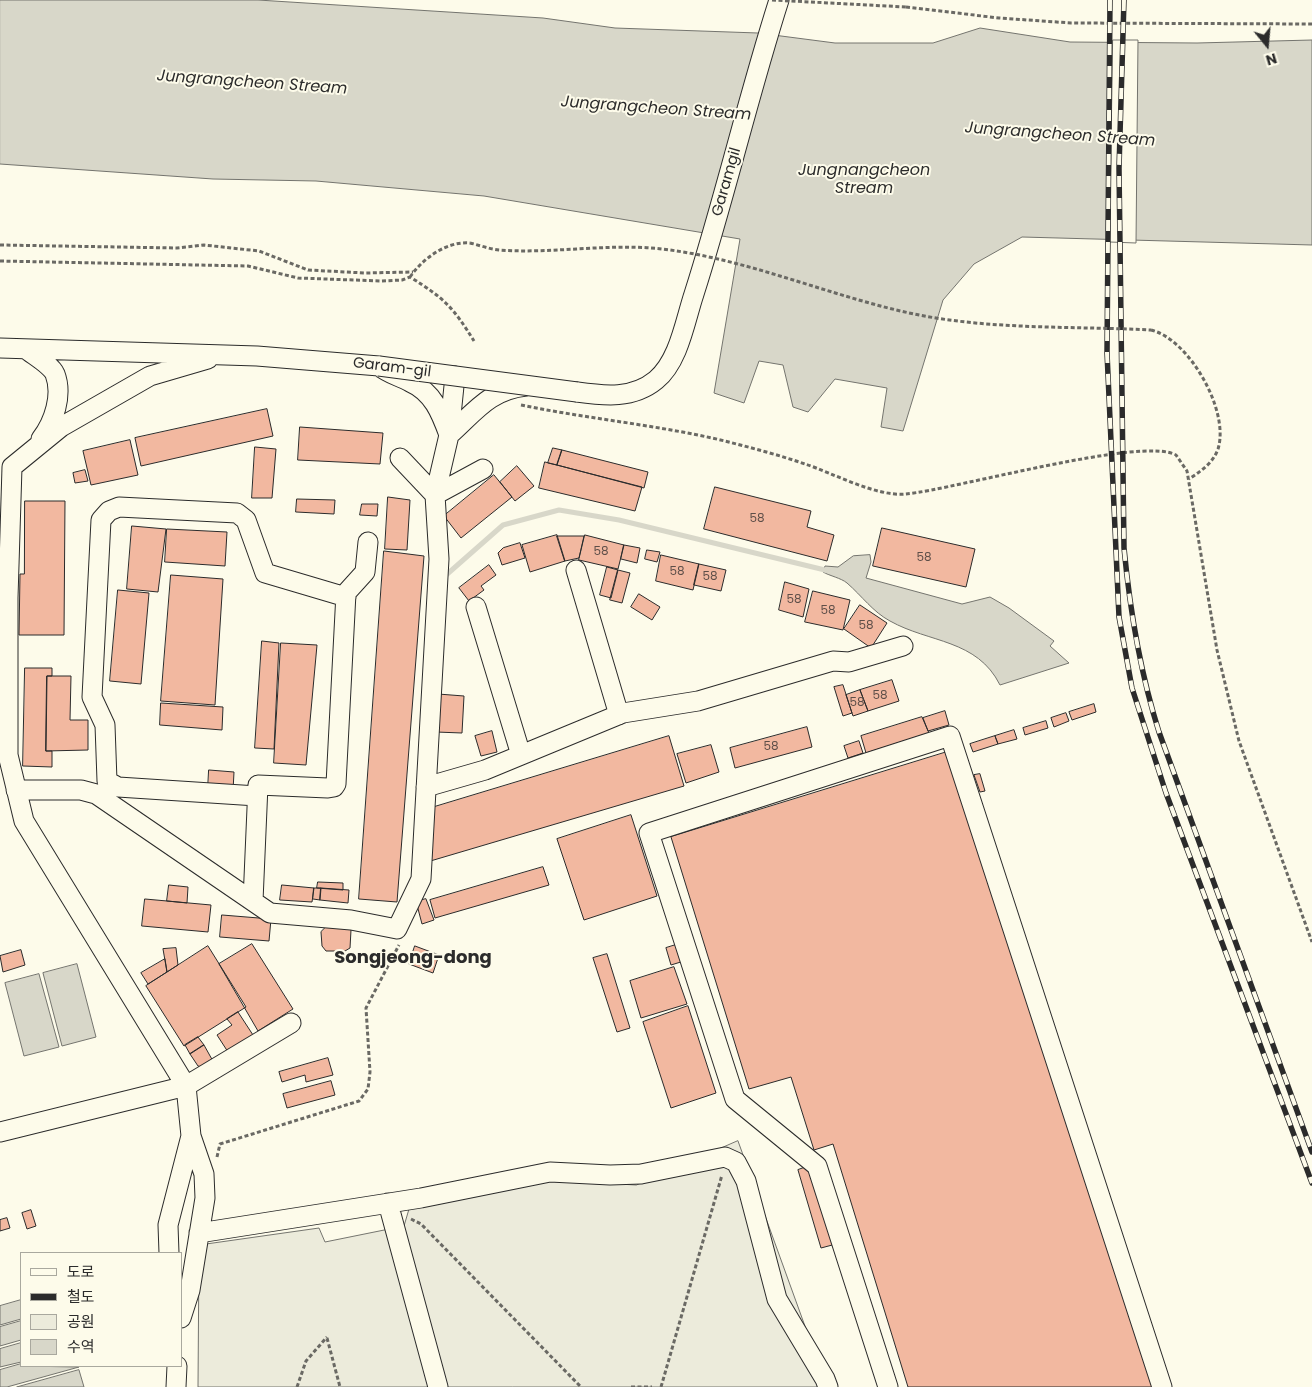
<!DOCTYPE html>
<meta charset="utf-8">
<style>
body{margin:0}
#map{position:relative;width:1312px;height:1387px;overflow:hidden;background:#fdfbea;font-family:Poppins,"Noto Sans KR",sans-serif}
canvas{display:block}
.legend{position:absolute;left:20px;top:1252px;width:162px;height:115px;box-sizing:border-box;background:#fdfbea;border:1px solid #a9a89e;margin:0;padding:6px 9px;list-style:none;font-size:15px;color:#2b2b2b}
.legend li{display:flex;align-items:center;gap:10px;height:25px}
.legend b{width:25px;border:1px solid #a9a89e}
.north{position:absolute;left:1242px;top:20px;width:50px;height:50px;-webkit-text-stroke:4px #fdfbea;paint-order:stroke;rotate:163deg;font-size:14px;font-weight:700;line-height:20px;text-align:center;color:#2b2b2b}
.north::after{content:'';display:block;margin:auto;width:18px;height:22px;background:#2b2b2b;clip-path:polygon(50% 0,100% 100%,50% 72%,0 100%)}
</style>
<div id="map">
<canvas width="1312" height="1387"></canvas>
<ul class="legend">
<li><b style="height:6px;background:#fdfbea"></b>도로</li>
<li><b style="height:6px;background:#2b2b2b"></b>철도</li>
<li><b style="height:14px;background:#ecebdb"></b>공원</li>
<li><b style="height:14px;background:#d8d7c9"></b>수역</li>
</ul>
<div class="north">N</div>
</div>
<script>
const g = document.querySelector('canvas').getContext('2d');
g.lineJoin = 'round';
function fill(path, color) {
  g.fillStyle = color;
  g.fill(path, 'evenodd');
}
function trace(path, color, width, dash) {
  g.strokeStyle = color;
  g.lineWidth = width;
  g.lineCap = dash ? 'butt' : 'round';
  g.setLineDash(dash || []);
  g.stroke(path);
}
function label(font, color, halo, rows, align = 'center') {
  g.font = font + ' Poppins,sans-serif';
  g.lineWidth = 4;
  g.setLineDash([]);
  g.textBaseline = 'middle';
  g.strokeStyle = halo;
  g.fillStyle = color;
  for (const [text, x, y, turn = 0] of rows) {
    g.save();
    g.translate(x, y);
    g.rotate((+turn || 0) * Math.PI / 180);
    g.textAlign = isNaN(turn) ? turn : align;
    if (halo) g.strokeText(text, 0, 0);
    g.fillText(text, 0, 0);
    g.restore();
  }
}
const green = new Path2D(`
 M 738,1141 L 827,1387 L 198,1387 L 199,1245 L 319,1228 L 325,1242 L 404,1226 L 409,1209 L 547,1180 L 636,1185 Z`);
const water = new Path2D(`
 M 0,0 L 258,0 L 543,18 L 615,28 L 758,33 L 835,43 L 933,43 L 980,28 L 1070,42 L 1197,43 L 1312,40 L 1312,245 L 1022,237 L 974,264 L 943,300 L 903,431 L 881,427 L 887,388 L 835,379 L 808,412 L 793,407 L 783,365 L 759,361 L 744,403 L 714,393 L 740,239 L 484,196 L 316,181 L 213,179 L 0,164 Z
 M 870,555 L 871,562 L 866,578 L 962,604 L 990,597 L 1009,608 L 1054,641 L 1050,646 L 1069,663 L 1000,685 C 977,639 929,643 890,621 C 873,612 862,596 847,583 C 841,578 830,576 823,572 L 825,566 L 838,567 L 853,556 Z
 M 77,964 L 96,1037 L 62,1046 L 43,973 Z
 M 39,974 L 59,1047 L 24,1056 L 5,983 Z
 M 21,1300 L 21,1319 L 0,1325 L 0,1306 Z
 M 21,1321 L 21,1340 L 0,1346 L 0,1327 Z
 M 21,1343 L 21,1362 L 0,1367 L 0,1349 Z
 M 21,1364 L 21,1366 L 79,1367 L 7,1387 L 0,1387 L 0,1370 Z
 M 79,1370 L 84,1387 L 17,1387 Z`);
const pier = new Path2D(`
 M 1113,40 L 1138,40 L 1136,243 L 1110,242 Z`);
const stream = new Path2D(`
 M 445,576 L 503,525 L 559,510 L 619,520 L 829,571`);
const building = new Path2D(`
 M 267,409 L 273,436 L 141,466 L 135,438 Z
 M 300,427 L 383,433 L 380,464 L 298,460 Z
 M 130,440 L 138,475 L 91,485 L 83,451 Z
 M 255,447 L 276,449 L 272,498 L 252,498 Z
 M 553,448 L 562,450 L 557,465 L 548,463 Z
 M 562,450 L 648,472 L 644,488 L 557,465 Z
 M 545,462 L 642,487 L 635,511 L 539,488 Z
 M 517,466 L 534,486 L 515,501 L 500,482 Z
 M 85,470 L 88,481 L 75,483 L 73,473 Z
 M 494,475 L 512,497 L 461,538 L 444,516 Z
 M 715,487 L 811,511 L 807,527 L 834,535 L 827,561 L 704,529 Z
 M 388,497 L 410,500 L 407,550 L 385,549 Z
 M 297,499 L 335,500 L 334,514 L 296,512 Z
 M 25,501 L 65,501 L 64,635 L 19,635 L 20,574 L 24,574 Z
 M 362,504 L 378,504 L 377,516 L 360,515 Z
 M 132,526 L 166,529 L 158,592 L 127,589 Z
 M 882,528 L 975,549 L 966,587 L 873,566 Z
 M 167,529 L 227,532 L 225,566 L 165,562 Z
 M 557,535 L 565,561 L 530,572 L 522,545 Z
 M 585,535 L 624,545 L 618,569 L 579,560 Z
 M 557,536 L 584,536 L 579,558 L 565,561 Z
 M 520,543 L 525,558 L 502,565 L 498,553 L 503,548 Z
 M 624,545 L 640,548 L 637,563 L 621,559 Z
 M 647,550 L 660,552 L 657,562 L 645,559 Z
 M 384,551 L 424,556 L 397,902 L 359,899 Z
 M 661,555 L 699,564 L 693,590 L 656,581 Z
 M 699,564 L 726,570 L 721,591 L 694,585 Z
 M 489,565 L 496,575 L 481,586 L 484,590 L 469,601 L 459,588 Z
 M 607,567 L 618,570 L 611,598 L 600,595 Z
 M 618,570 L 630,573 L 622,603 L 610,600 Z
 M 171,575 L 223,579 L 215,705 L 161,701 Z
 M 785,582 L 809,589 L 803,617 L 779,610 Z
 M 118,590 L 149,593 L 141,684 L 110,681 Z
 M 813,591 L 850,600 L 843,630 L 805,622 Z
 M 639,594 L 660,607 L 652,620 L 631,607 Z
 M 860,605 L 887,623 L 871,648 L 844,629 Z
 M 262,641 L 279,643 L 274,749 L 255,748 Z
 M 281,643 L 317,645 L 306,765 L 274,763 Z
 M 25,668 L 52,668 L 52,676 L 47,676 L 46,751 L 52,751 L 52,767 L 23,766 Z
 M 47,676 L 71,676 L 70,720 L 88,720 L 88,750 L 46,751 Z
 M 892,680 L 899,701 L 868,711 L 860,690 Z
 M 843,685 L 852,713 L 843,716 L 834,687 Z
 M 860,690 L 868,711 L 853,716 L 846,695 Z
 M 438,694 L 464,696 L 462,733 L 436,732 Z
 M 161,703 L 223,707 L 222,730 L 160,725 Z
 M 1094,704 L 1096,712 L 1072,720 L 1069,712 Z
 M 945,711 L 949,725 L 928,731 L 923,718 Z
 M 1066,713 L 1069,721 L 1054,727 L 1051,718 Z
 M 922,717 L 929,733 L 866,753 L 861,736 Z
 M 1046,721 L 1048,728 L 1025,735 L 1023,728 Z
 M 807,727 L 812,747 L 735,768 L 730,748 Z
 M 1014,730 L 1017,739 L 998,744 L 995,736 Z
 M 492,731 L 497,752 L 481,756 L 475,736 Z
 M 669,736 L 684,786 L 427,862 L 431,808 Z
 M 995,736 L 998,744 L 973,752 L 970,744 Z
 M 859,741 L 863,753 L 848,758 L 844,746 Z
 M 711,745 L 719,772 L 686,783 L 677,754 Z
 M 947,752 L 1153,1387 L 908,1387 L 833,1144 L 814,1150 L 791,1077 L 749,1089 L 671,837 Z
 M 209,770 L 234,772 L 233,791 L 208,789 Z
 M 980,774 L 985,791 L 980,792 L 974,775 Z
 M 631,815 L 657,896 L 584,920 L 557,839 Z
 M 543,867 L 549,885 L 435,918 L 430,900 Z
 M 318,882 L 343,883 L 343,890 L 317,888 Z
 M 169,885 L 188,887 L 187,903 L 167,901 Z
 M 282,885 L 314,888 L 312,902 L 280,900 Z
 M 314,888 L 321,888 L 320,900 L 313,899 Z
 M 321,888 L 349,890 L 348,903 L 320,900 Z
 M 145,899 L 211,905 L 208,932 L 142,926 Z
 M 426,899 L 434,920 L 422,924 L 417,905 L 418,901 Z
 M 222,915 L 271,919 L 269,941 L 220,937 Z
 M 327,926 L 347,926 L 351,930 L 350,948 L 345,951 L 326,951 L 322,946 L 321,932 Z
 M 692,940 L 697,957 L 671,965 L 666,948 Z
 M 252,944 L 293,1009 L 258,1031 L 219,964 Z
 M 208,946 L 246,1007 L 184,1046 L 146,986 Z
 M 415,946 L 439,955 L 433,973 L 409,964 Z
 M 176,948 L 178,965 L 167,972 L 163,949 Z
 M 21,950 L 25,965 L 3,972 L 0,956 Z
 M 607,954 L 630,1028 L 617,1032 L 593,958 Z
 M 165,959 L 167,972 L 148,984 L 141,973 Z
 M 674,967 L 687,1004 L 641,1018 L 630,981 Z
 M 688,1006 L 716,1093 L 671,1108 L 643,1022 Z
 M 238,1012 L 253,1035 L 228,1052 L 217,1035 L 232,1025 L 227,1019 Z
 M 198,1037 L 204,1045 L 190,1054 L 185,1045 Z
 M 204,1045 L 214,1063 L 205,1068 L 198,1066 L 190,1054 Z
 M 328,1058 L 333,1075 L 306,1082 L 305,1075 L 282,1082 L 279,1072 Z
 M 331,1081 L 335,1095 L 287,1108 L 283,1094 Z
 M 812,1165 L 836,1244 L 821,1248 L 798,1170 Z
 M 31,1210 L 36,1226 L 27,1229 L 22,1213 Z
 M 7,1218 L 10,1228 L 0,1231 L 0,1220 Z`);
const path = new Path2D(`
 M 906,7 L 999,18 L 1071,23 L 1312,24
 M 0,245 L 177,248 L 204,245 L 259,251 L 308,270 L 365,273 L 413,272
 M 0,261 L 248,266 L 298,278 L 381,281 L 402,280 L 410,277 C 444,298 453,307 474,341
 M 410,277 C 423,258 447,241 470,243
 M 1151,330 C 1189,339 1230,411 1218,449 C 1213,463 1201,471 1189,479
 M 521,405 C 589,419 658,425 725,441 C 752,448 779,455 805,464 C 833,473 876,497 906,494 C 956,489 1143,436 1176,455 L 1187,471 L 1217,650 L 1239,741 L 1312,942
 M 217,1157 L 220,1144 L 359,1101 L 368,1089 L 370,1072 L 366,1008 L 399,945
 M 411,1219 L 421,1224 L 581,1387
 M 327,1338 L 340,1387
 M 297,1387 L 306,1361 L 327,1337
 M 631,1387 L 652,1387
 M 661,1387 L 722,1175`);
const minor = new Path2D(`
 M 0,348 L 257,356 L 379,366 C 389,374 399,376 410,382 C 433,392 441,413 449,435 C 475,412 489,390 526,386
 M 26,349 C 33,355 51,365 55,374 C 63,395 54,422 41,439
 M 577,392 C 605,396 633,399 656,380 C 679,361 685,321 694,294 C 725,197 748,97 779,0
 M 400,458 L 435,495 L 483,469
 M 576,570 L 619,715
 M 0,598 L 8,598 L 12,467 L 61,427 L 150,376 L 208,359
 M 8,598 L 8,755 L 24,821 L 186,1086 L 191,1136 L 204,1174 L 205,1198 L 190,1290 L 181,1318
 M 476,607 L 521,755
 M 426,787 L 485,770 L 623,713 L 698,701 L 833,661 L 849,662 L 903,646
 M 16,790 L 81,790 L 96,794 L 270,913 L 351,920 L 397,929 L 421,879 L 439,559 L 435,495 L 449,435 L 455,376
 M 257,796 L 118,787 L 107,781 L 105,725 L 92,697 L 101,520 L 109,511 L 119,507 L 237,513 L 246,520 L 265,573 L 346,597
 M 253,901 L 258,785 L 328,788 L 334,787 L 336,784 L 346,593 L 365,572 L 368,542
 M 0,1132 L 186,1086 L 291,1023
 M 388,1203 L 438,1387
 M 199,1233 L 421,1198 L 550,1172 L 610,1175 L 641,1174 L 725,1157 L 736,1162 L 746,1181 L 777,1299 L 825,1379 L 828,1387
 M 169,1253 L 168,1225 L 191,1136
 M 176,1387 L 177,1366
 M 888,1387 L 817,1166 L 735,1099 L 649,833 L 950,736 L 1162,1387`);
const rail = new Path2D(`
 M 1110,0 L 1107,353 L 1119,617 L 1132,688 L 1166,793 L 1312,1183
 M 1124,0 L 1119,168 L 1124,548 C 1130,611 1140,672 1159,732 L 1312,1152`);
const pathBridge = new Path2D(`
 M 772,0 L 906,7
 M 470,243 C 479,245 489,249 499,250 C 553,254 608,243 662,249 C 748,259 829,296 914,314 C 991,330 1073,326 1151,330`);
const minorBridge = new Path2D(`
 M 379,366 L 577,392`);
const numberNames = [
 ["58",757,519],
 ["58",601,552],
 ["58",924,558],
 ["58",677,572],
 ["58",710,577],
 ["58",794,600],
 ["58",828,611],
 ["58",866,626],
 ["58",880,696],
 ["58",857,703],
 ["58",771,747]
];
const streetNames = [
 ["Garamgil",727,182,-74],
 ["Garam-gil",392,368,7]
];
const waterNames = [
 ["Jungrangcheon Stream",252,83,4],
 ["Jungrangcheon Stream",656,109,4],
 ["Jungrangcheon Stream",1060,135,4],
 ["Jungnangcheon",864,171],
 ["Stream",864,189]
];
const quarterNames = [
 ["Songjeong-dong",413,958]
];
fill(green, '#ecebdb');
trace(green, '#74746e', 1);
fill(water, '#d8d7c9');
trace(water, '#74746e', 1);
fill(pier, '#fdfbea');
trace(pier, '#74746e', 1);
trace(stream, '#d8d7c9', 5);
fill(building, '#f2b8a0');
trace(building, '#2b2b2b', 1);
trace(minor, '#2b2b2b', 21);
trace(path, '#6a6964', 3, [4, 2.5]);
trace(minor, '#fdfbea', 19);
trace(rail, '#2b2b2b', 5.5);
trace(rail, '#fdfbea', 4, [11]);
trace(minorBridge, '#2b2b2b', 21, []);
trace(pathBridge, '#6a6964', 3, [4, 2.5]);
trace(minorBridge, '#fdfbea', 19);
label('12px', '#5d4e48', null, numberNames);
label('15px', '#2b2b2b', '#fdfbea', streetNames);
label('italic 16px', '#2b2b2b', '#fdfbea', waterNames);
label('bold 18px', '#2b2b2b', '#fdfbea', quarterNames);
</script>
